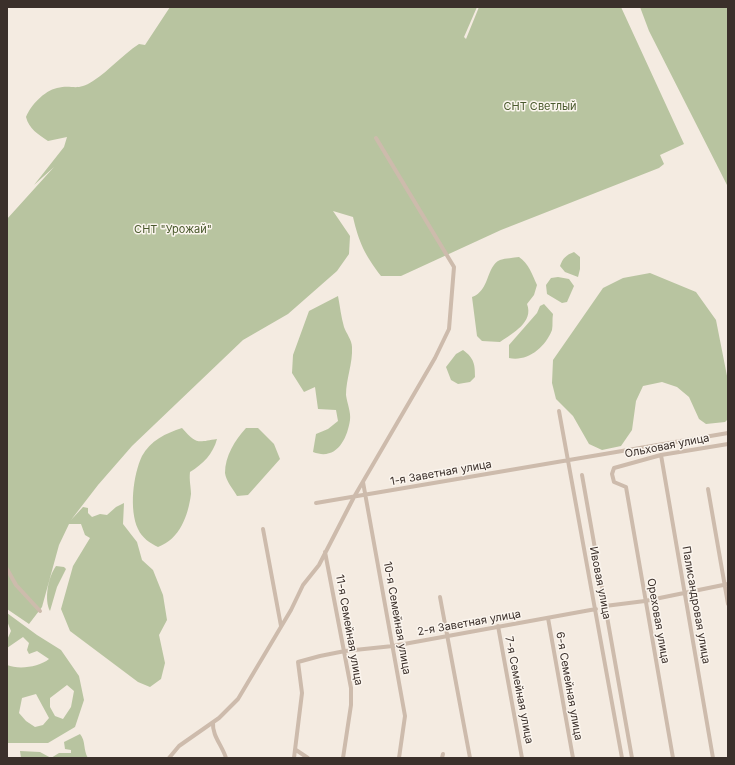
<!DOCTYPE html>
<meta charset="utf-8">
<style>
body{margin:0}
#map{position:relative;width:735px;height:765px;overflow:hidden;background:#f4ebe1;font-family:Inter,sans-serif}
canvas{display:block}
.frame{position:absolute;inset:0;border:8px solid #3b302b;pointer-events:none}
</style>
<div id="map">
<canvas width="735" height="765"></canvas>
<div class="frame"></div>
</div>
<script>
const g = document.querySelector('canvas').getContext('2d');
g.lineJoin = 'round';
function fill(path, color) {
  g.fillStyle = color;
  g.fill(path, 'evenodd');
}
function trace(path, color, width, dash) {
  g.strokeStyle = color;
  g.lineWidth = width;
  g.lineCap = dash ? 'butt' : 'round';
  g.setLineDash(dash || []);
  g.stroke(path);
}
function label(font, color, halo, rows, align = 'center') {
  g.font = font + ' Inter,sans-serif';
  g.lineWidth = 3;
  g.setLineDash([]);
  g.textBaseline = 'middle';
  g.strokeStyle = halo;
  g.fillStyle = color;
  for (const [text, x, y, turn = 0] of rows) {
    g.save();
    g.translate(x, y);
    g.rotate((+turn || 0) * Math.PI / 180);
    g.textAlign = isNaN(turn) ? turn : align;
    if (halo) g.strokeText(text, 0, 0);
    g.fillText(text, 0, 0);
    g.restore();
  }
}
const green = new Path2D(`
 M 170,7 L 477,7 L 464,37 L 466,39 L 479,7 L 621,7 L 684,144 L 660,155 L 664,164 L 659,168 L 501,230 L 401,276 L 381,276 C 365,255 359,243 353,217 L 333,211 L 350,236 L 349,254 L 337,271 L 288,314 L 243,340 L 132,446 L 98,485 L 71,520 L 83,507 L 88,508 L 88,513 L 92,517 L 100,514 L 107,515 L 116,507 L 124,503 L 123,524 L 137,542 L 142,560 L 153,570 L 163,595 L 167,620 L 159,635 L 165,663 L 161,679 L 150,687 L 138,682 L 70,631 L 61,609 L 73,566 L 90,538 L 85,535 L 81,524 L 69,524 L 59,545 L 42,607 L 29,624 L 7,609 L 7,219 L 54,167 L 34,185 L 64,147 L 67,137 L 48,141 C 38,134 29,129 26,117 C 31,105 44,91 57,88 C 73,84 76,92 93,81 C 110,70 122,55 139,44 L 145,45 Z
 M 640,7 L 728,7 L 728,187 L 649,31 Z
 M 574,252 L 580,257 L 580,269 L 578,277 L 565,272 L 560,266 C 563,258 566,255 574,252 Z
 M 519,257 C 529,264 532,274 537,285 L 534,295 L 527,304 C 534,322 513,333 500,342 L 482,341 L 477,336 L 472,297 C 490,291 486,266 500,260 C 506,258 513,258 519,257 Z
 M 650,273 L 696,292 L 716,320 L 728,381 L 728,419 L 725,422 L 706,424 L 699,419 L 689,397 L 677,387 L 662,382 L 643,386 L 636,401 L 632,430 L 621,446 L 602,450 L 589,444 L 573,416 L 556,399 L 552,383 L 553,360 L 603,288 L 623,278 Z
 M 558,277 L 569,279 L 574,286 L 567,302 L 562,303 L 547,294 L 546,285 L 551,278 Z
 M 338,296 C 340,306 341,317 344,327 C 346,333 352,340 352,347 C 353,363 346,379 346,395 C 347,403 351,412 350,420 C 347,440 336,461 313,452 L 316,434 L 328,429 L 338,421 L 336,410 L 318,409 L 315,387 L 304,392 L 292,373 L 293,355 L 309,311 Z
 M 544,304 L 553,314 C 552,319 553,325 552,330 C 545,348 527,362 509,358 L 509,345 L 537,313 L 540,306 Z
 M 463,350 C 474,358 475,364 475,377 L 470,382 L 458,384 L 451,380 L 446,367 L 456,354 Z
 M 182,428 C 197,445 197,442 217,439 C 213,454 203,464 190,472 C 189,480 191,487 191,494 C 188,516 180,539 158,547 C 150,543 142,538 138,529 C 129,510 133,475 142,456 C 150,441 166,433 182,428 Z
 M 246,428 L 258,428 L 274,444 L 280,459 L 248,495 L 237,496 C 233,489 226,481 225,473 C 225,456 235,440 246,428 Z
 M 56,566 L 64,567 L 66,569 L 57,587 L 50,611 C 44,600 48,577 56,566 Z
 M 7,613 L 37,635 L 61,650 L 79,676 L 84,700 L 75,727 L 48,743 L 7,743 L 7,665 C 19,670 39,667 49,659 L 37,651 L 29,654 L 27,650 L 29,643 L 23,637 L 7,648 L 7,640 L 11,631 L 7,621 ZM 67,685 L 74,691 L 71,707 L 63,719 L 55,716 L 50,707 L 50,698 ZM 36,694 L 49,718 L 43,725 L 35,727 L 26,721 L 19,713 L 22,698 Z
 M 80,734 C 86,741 83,750 88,758 L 21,758 L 20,751 L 40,752 L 51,758 L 59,753 L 71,753 L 71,750 L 65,749 L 64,742 Z`);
const minor = new Path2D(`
 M 559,411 L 622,758
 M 661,455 L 713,758
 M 582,475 L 632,758
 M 363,482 L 405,716 L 399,758
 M 708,489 L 728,604
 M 316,503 L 728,433
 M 263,529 L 281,626
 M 325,552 L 351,688 L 351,705 L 343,758
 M 7,569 L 16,585 L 40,611
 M 440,597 L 470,758
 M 605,606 L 645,601 L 728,584
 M 548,618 L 573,758
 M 498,626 L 522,758
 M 213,722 C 212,736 222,745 226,758
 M 296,750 L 308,758
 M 169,758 L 179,746 L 219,718 L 238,699 L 291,610 L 303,585 L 319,565 L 354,497 L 435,358 L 449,329 L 454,267 L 376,138
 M 294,758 L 302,693 L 298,662 L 320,656 L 345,651 L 393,646 L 596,609
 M 442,758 L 443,754
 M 673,758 L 626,487 L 614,482 L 612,474 L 614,468 L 661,455 L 728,444`);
const parkNames = [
 ["СНТ Светлый",540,107],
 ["СНТ \"Урожай\"",173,230]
];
const streetNames = [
 ["Ольховая улица",667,446,-11],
 ["1-я Заветная улица",441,473,-10],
 ["Ивовая улица",600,583,79],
 ["Палисандровая улица",696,605,80],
 ["10-я Семейная улица",397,618,80],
 ["Ореховая улица",658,621,80],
 ["2-я Заветная улица",469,623,-10],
 ["11-я Семейная улица",349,630,80],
 ["6-я Семейная улица",569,686,80],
 ["7-я Семейная улица",519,690,79]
];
fill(green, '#b8c4a0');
trace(minor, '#cdbbac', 4);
label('11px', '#4a5a2e', '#fbf5ee', parkNames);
label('11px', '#3b302b', '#fbf5ee', streetNames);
</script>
